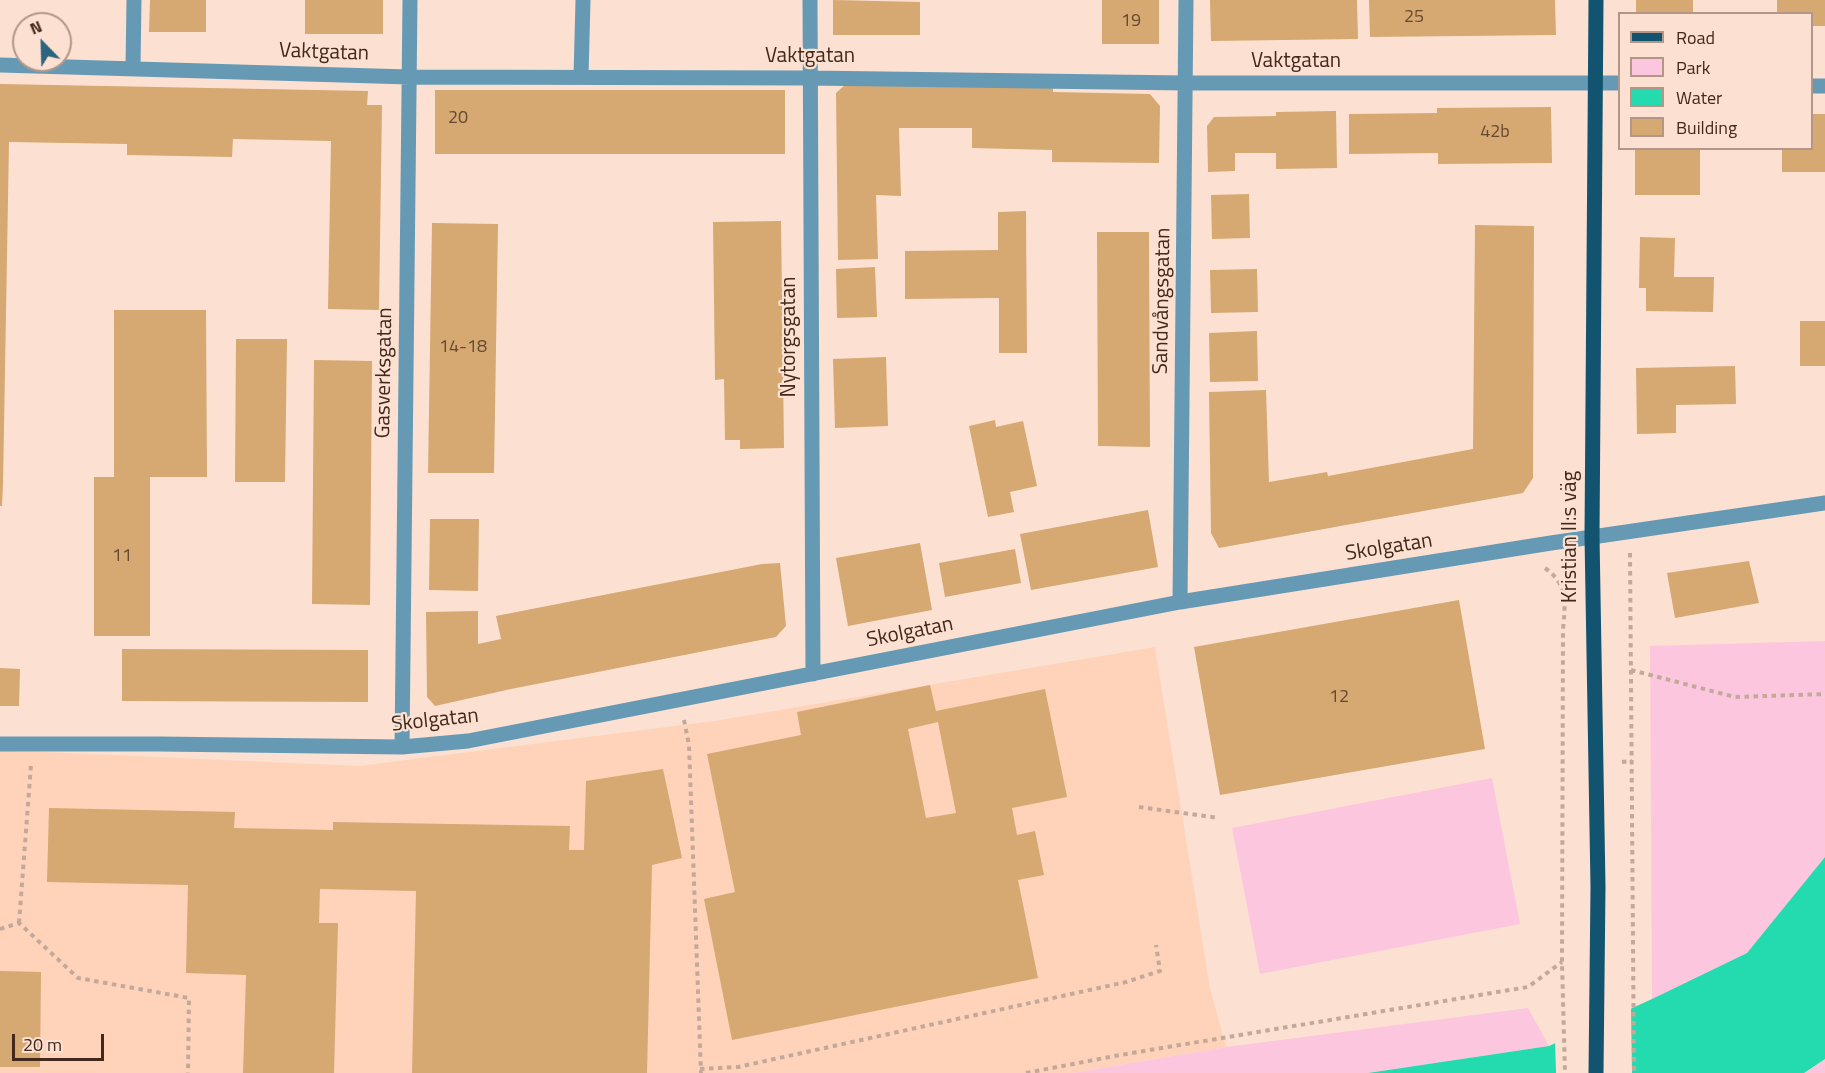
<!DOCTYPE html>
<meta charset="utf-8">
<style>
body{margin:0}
#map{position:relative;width:1825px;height:1073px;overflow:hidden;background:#fce1d2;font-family:"Titillium Web",sans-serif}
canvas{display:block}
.legend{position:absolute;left:1618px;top:12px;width:195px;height:138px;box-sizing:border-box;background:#fce1d2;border:2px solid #b29789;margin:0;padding:8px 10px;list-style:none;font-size:18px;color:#42291b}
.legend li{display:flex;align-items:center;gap:12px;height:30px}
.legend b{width:30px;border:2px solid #b29789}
.north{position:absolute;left:12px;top:12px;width:60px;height:60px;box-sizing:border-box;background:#fce1d2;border:2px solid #b29789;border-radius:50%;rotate:337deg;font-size:16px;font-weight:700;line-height:24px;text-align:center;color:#42291b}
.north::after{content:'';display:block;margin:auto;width:21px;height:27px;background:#2c647e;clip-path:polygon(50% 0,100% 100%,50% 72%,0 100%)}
.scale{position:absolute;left:12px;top:1034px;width:92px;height:27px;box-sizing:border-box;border:3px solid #42291b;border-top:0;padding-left:8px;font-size:18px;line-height:21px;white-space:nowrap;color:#42291b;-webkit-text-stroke:4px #fce1d2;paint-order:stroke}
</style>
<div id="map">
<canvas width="1825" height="1073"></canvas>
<ul class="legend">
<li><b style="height:8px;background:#12546f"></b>Road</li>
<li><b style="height:16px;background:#fcc7de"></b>Park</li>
<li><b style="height:16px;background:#23dbaf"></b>Water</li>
<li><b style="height:16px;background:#d6a872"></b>Building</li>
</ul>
<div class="north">N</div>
<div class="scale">20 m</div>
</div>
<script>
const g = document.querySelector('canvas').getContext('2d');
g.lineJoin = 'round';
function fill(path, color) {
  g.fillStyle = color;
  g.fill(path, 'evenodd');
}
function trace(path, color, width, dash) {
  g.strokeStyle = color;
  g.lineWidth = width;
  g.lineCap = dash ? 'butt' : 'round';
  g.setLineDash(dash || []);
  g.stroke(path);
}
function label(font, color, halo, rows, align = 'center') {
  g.font = font + ' "Titillium Web",sans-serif';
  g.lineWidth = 4.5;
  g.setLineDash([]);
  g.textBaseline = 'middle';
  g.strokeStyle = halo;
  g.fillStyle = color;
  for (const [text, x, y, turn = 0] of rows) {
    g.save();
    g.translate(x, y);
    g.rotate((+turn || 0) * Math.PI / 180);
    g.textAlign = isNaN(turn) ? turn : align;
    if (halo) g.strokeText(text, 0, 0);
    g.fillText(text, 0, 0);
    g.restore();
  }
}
const built = new Path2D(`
 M 1155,647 L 1210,988 L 1226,1047 L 1072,1073 L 0,1073 L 0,750 L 359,766 L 714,721 Z`);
const green = new Path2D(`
 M 1825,641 L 1825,857 L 1747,953 L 1652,999 L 1650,646 Z
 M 1492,778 L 1520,924 L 1260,974 L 1232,828 Z
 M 1528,1008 L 1549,1046 L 1368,1073 L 1072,1073 L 1226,1047 Z
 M 1825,1059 L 1825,1073 L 1804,1073 Z`);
const water = new Path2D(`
 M 1825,857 L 1825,1059 L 1804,1073 L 1368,1073 L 1549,1046 L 1652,999 L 1747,953 Z`);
const pier = new Path2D(`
 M 1631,1006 L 1632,1073 L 1556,1073 L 1555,1040 Z`);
const building = new Path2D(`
 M 150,0 L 206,0 L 206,32 L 149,32 Z
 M 305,0 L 383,0 L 383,34 L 305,34 Z
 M 833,0 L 920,2 L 920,35 L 833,35 Z
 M 1102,0 L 1159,0 L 1159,44 L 1102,44 Z
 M 1210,0 L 1357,0 L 1358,39 L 1211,41 Z
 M 1369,0 L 1555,0 L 1556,35 L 1370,37 Z
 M 1636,0 L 1693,0 L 1693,14 L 1636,14 Z
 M 1777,0 L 1825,0 L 1825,26 L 1812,26 L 1812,14 L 1777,14 Z
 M 0,84 L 368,91 L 367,105 L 382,105 L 379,310 L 328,309 L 331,141 L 233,139 L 232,157 L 127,155 L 127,144 L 9,142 L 3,484 L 2,506 L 0,506 Z
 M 846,84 L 1053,86 L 1053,92 L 1150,94 L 1160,106 L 1159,163 L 1052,162 L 1052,150 L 972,148 L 972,128 L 899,128 L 901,196 L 876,195 L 878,259 L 838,260 L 836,93 Z
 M 435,90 L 785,90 L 785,154 L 435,154 Z
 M 1551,107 L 1552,163 L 1438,164 L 1438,153 L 1349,154 L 1349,114 L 1437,113 L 1437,108 Z
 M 1336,111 L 1337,168 L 1276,169 L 1276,153 L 1235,153 L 1235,171 L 1208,172 L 1207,126 L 1214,117 L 1276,116 L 1276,112 Z
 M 1812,114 L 1825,114 L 1825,172 L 1782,172 L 1782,148 L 1812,148 Z
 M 1635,148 L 1700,148 L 1700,195 L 1635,195 Z
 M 1249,194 L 1250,238 L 1212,239 L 1211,195 Z
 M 1026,211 L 1027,353 L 999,353 L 999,298 L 905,299 L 905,251 L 998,250 L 998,212 Z
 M 781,221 L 784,448 L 740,449 L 740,440 L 725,440 L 724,379 L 715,380 L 713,222 Z
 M 432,223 L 498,224 L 494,473 L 428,473 Z
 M 1475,225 L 1534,226 L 1533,478 L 1523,493 L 1219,548 L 1211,533 L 1209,392 L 1266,390 L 1269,482 L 1327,472 L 1328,476 L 1473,449 Z
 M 1097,232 L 1149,232 L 1150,447 L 1098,446 Z
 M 1640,237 L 1675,238 L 1674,277 L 1714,277 L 1713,312 L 1646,311 L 1646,288 L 1639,288 Z
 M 875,267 L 877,317 L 837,318 L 836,269 Z
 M 1257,269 L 1258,312 L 1211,313 L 1210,270 Z
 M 114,310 L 206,310 L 207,477 L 150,477 L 150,636 L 94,636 L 94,477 L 114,477 Z
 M 1800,321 L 1825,321 L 1825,366 L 1800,366 Z
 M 1257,331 L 1258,381 L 1210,382 L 1209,333 Z
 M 236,339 L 287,339 L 285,482 L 235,482 Z
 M 886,357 L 888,426 L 835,428 L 833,359 Z
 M 314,360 L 372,361 L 370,605 L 312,604 Z
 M 1735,366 L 1736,404 L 1676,405 L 1676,433 L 1637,434 L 1636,368 Z
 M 995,420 L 996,427 L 1023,421 L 1037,486 L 1010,492 L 1014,512 L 988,517 L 969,426 Z
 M 1148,510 L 1158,567 L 1031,590 L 1020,534 Z
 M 430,519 L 479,519 L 478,591 L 429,590 Z
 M 920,543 L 932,610 L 848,626 L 836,558 Z
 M 1015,549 L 1021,583 L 945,597 L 939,563 Z
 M 1749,561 L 1759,603 L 1675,618 L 1667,573 Z
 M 780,563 L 786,626 L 776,637 L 511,689 L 435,706 L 427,697 L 426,612 L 478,611 L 478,644 L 501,639 L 496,616 L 762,564 Z
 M 1459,600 L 1485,749 L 1220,795 L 1194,647 Z
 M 122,649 L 368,650 L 368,702 L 122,701 Z
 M 0,668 L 20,669 L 19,706 L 0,706 Z
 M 930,685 L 936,711 L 1045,689 L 1067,797 L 1012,808 L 1017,835 L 1035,831 L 1044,875 L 1018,880 L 1038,978 L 732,1040 L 704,899 L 735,892 L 707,754 L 801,735 L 797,712 ZM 938,722 L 956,813 L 926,818 L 908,729 Z
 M 663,769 L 682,858 L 652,865 L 647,1073 L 412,1073 L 416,891 L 320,889 L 319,923 L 338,923 L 334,1073 L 243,1073 L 246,975 L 186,973 L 188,885 L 47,882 L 49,808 L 235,812 L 234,828 L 333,830 L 333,822 L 570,826 L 569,850 L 584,850 L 586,781 Z
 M 0,971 L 41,972 L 40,1067 L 0,1067 Z`);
const path = new Path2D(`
 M 1630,553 L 1634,1073
 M 1545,568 C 1569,585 1565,604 1563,630 L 1562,962 L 1565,1073
 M 1631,670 L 1735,697 L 1825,694
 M 684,720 L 689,745 L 701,1073
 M 1622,762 L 1632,761
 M 1139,807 L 1219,818
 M 19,923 L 31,765
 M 0,929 L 19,923 L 78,978 L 189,998 L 188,1073
 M 700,1069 L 738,1067 L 1126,982 L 1160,971 L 1156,945
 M 1026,1073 L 1120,1055 L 1528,987 L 1562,962`);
const minor = new Path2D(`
 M 810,0 L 813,674
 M 0,65 L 409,77 L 809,78 L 1186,83 L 1620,83
 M 133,68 L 134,0
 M 581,77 L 583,0
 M 1812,86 L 1825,86
 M 1180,602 L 1186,0
 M 0,744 L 159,744 L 402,747 L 468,741 L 1180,602 L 1551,543 L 1825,503
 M 402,747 L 410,0`);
const major = new Path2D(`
 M 1596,1073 L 1598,887 L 1592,536 L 1596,0`);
const numberNames = [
 ["25",1414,18],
 ["19",1131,22],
 ["20",458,119],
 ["42b",1495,133],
 ["14-18",463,348],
 ["11",122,557],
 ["12",1339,698]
];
const streetNames = [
 ["Vaktgatan",324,53,2],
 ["Vaktgatan",810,57],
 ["Vaktgatan",1296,62],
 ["Sandvångsgatan",1163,301,-89],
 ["Nytorgsgatan",790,337,-90],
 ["Gasverksgatan",385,373,-89],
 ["Kristian II:s väg",1571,537,-90],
 ["Skolgatan",1389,548,-9],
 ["Skolgatan",910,633,-11],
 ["Skolgatan",435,721,-6]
];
fill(built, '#fed3ba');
fill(green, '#fcc7de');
fill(water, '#23dbaf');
fill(pier, '#fce1d2');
fill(building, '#d6a872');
trace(path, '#c4a99b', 4, [4.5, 4.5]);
trace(minor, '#669ab4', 15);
trace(major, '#12546f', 15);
label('18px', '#674931', null, numberNames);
label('21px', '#42291b', '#fce1d2', streetNames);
</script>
